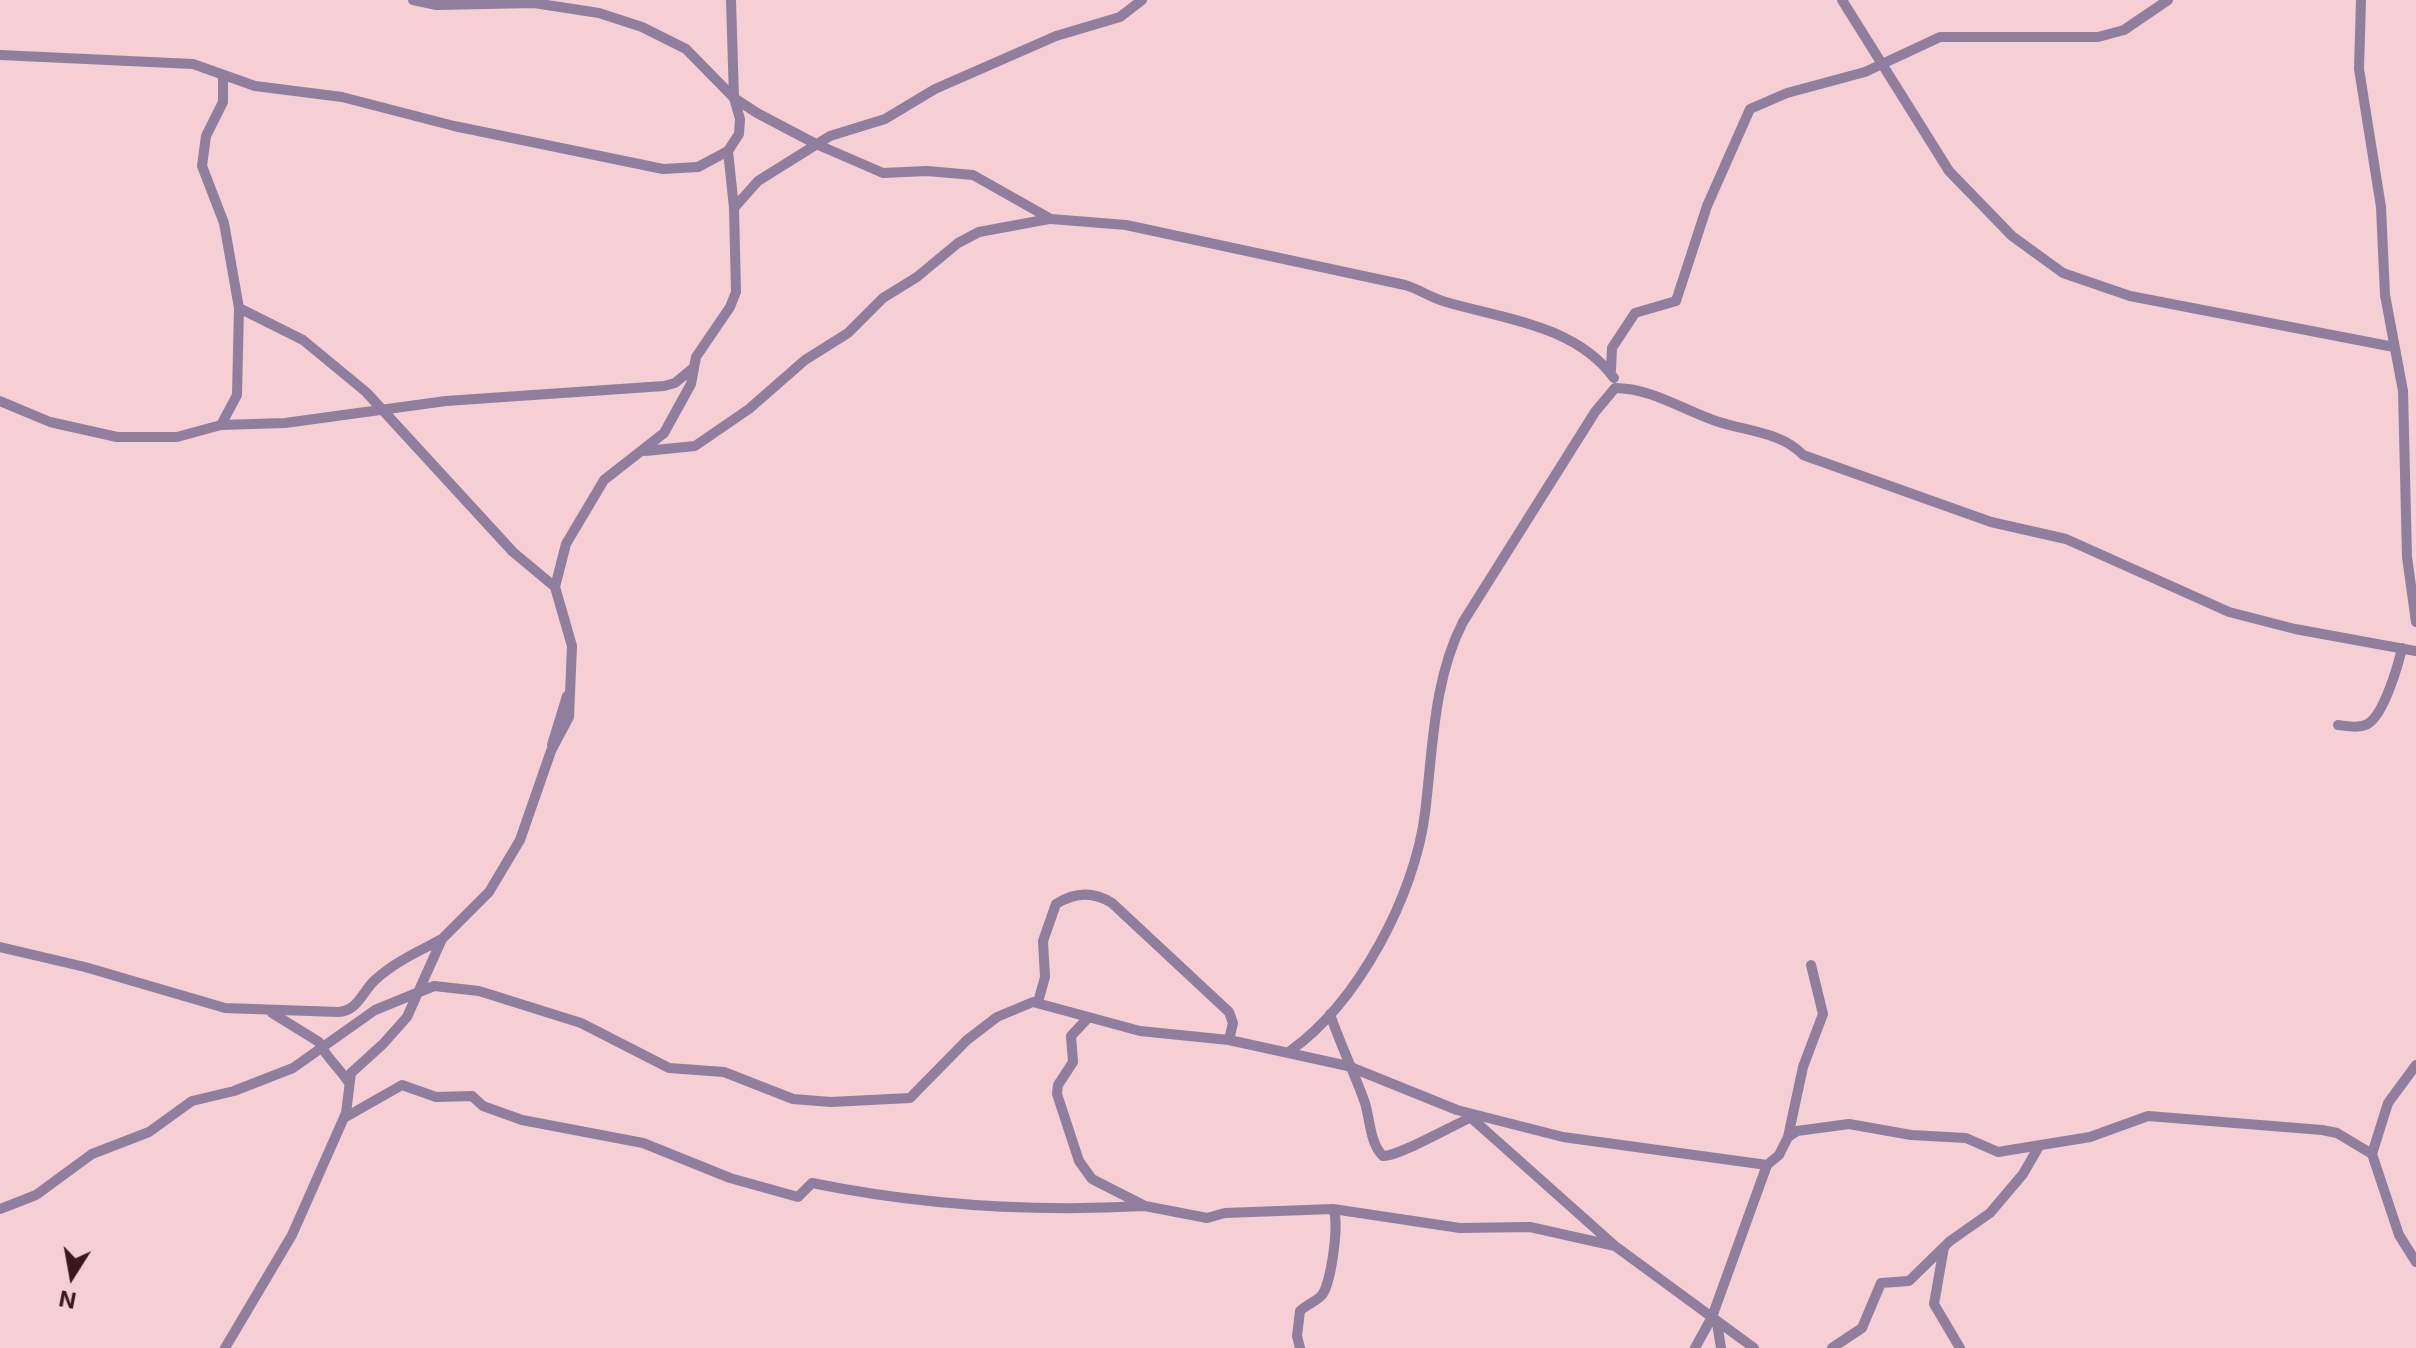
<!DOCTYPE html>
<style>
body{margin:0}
#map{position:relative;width:2416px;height:1348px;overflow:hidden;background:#f5cfd4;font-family:Inter,sans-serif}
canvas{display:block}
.north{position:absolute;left:32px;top:1236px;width:80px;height:80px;-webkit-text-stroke:6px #f5cfd4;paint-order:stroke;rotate:191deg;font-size:22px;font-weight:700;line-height:32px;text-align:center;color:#38171d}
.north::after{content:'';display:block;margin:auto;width:28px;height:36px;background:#38171d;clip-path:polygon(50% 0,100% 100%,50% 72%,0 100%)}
</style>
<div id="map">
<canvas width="2416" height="1348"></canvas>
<div class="north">N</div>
</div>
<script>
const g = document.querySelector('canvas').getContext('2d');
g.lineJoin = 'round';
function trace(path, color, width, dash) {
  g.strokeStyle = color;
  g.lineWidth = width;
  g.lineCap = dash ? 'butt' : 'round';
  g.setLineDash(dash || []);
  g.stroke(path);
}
const minor = new Path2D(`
 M 413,0 L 437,5 L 534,3 L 599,13 L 642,27 L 686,49 L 734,98 L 757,113 L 816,144 L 883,173 L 927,171 L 973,175 L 1051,219 L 1126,225 L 1405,285 C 1419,289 1431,298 1446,302 C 1504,319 1575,325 1614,378
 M 1842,0 L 1949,171 L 2012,236 L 2063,273 L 2130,296 L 2394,347
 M 2361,0 L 2359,69 L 2381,207 L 2385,295 L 2403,391 L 2407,557 L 2416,622
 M 0,55 L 193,64 L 255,86 L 342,97 L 454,126 L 663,169 L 698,167 L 728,151
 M 734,208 L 758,181 L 830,136 L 885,119 L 935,89 L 1056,36 L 1120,17 L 1142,0
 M 239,308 L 303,340 L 366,392 L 513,552 L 555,587
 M 1611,370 L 1612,348 L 1635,313 L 1676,301 L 1707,206 L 1750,109 L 1787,93 L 1865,72 L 1940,37 L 2098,37 L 2124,30 L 2168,0
 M 0,401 L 50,422 L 117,437 L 177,437 L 221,425 L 285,423 L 446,401 L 664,386 L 675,383 L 693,368
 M 221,425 L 237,395 L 239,308 L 224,223 L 202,166 L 206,136 L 223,102 L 223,76
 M 645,451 L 695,446 L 749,409 L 805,360 L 848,333 L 883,298 L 917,277 L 958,243 L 979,232 L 1049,219
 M 2338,725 C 2348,726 2361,729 2369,723 C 2384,713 2398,666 2402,648
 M 552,745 L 567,696
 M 0,947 L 85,967 L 225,1008 L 338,1012 C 358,1011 362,992 375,980 C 396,961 418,952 442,939
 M 1038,1002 L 1045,977 L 1043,941 L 1056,904 C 1075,892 1093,891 1112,903 L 1229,1012 L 1233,1023 L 1229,1040
 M 272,1013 L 319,1042 C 321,1051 341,1070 349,1083
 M 1330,1014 C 1340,1044 1355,1074 1365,1103 C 1370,1119 1370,1144 1383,1156 C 1398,1157 1453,1125 1472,1117
 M 1087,1019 L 1071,1036 L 1073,1062 L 1058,1085 L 1057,1094 L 1079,1161 L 1092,1179 L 1145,1206 L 1207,1218 L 1225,1213 L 1333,1209 L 1460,1228 L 1530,1227 L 1615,1246
 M 1290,1051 C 1358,1003 1415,895 1425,813 C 1433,749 1433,680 1463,622 L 1595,412 L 1615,388 C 1651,388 1683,410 1716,421 C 1744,431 1782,432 1803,455 L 1991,522 L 2066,539 L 2229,612 L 2295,629 L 2416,651
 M 1468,1115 L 1615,1246 L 1754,1348
 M 344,1118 L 402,1085 L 436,1097 L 472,1096 L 483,1106 L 522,1120 L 643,1143 L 730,1178 L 798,1197 L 812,1183 C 920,1205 1035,1212 1145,1206
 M 1788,1137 L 1803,1067 L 1823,1014 L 1811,965
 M 2372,1154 L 2388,1103 L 2416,1065
 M 0,1209 L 36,1195 L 92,1154 L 149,1132 L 192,1101 L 234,1091 L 293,1068 L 375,1010 L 434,986 L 479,991 L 581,1023 L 669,1068 L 724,1072 L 793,1099 L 831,1102 L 910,1098 L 967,1040 L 997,1017 L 1033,1002 L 1140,1031 L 1229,1040 L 1348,1066 L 1457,1110 L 1563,1137 L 1767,1165
 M 1944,1247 L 1934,1304 L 1960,1348
 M 1717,1323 L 1721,1348
 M 225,1348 L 292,1235 L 346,1113 L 351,1073 L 383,1044 L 407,1017 L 442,939 L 489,892 L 520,840 L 551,751 L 569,717 L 572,646 L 555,587 L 566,544 L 604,480 L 664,433 L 691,384 L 696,357 L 730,307 L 736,292 L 734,208 L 728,151 L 739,134 L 740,119 L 734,98 L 731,0
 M 1300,1348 L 1297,1336 L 1300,1311 C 1306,1305 1315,1302 1321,1296 C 1331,1287 1340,1220 1333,1209
 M 1695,1348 L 1712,1317 L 1767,1165 L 1779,1155 L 1788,1137 L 1797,1131 L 1849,1124 L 1911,1135 L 1966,1138 L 1998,1152 L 2090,1137 L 2148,1116 L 2322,1130 L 2337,1133 L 2372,1154 L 2399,1235 L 2416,1262
 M 1832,1348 L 1862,1328 L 1881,1283 L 1909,1281 L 1950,1241 L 1990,1213 L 2023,1174 L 2038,1148`);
trace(minor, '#8f7e9d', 10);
</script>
